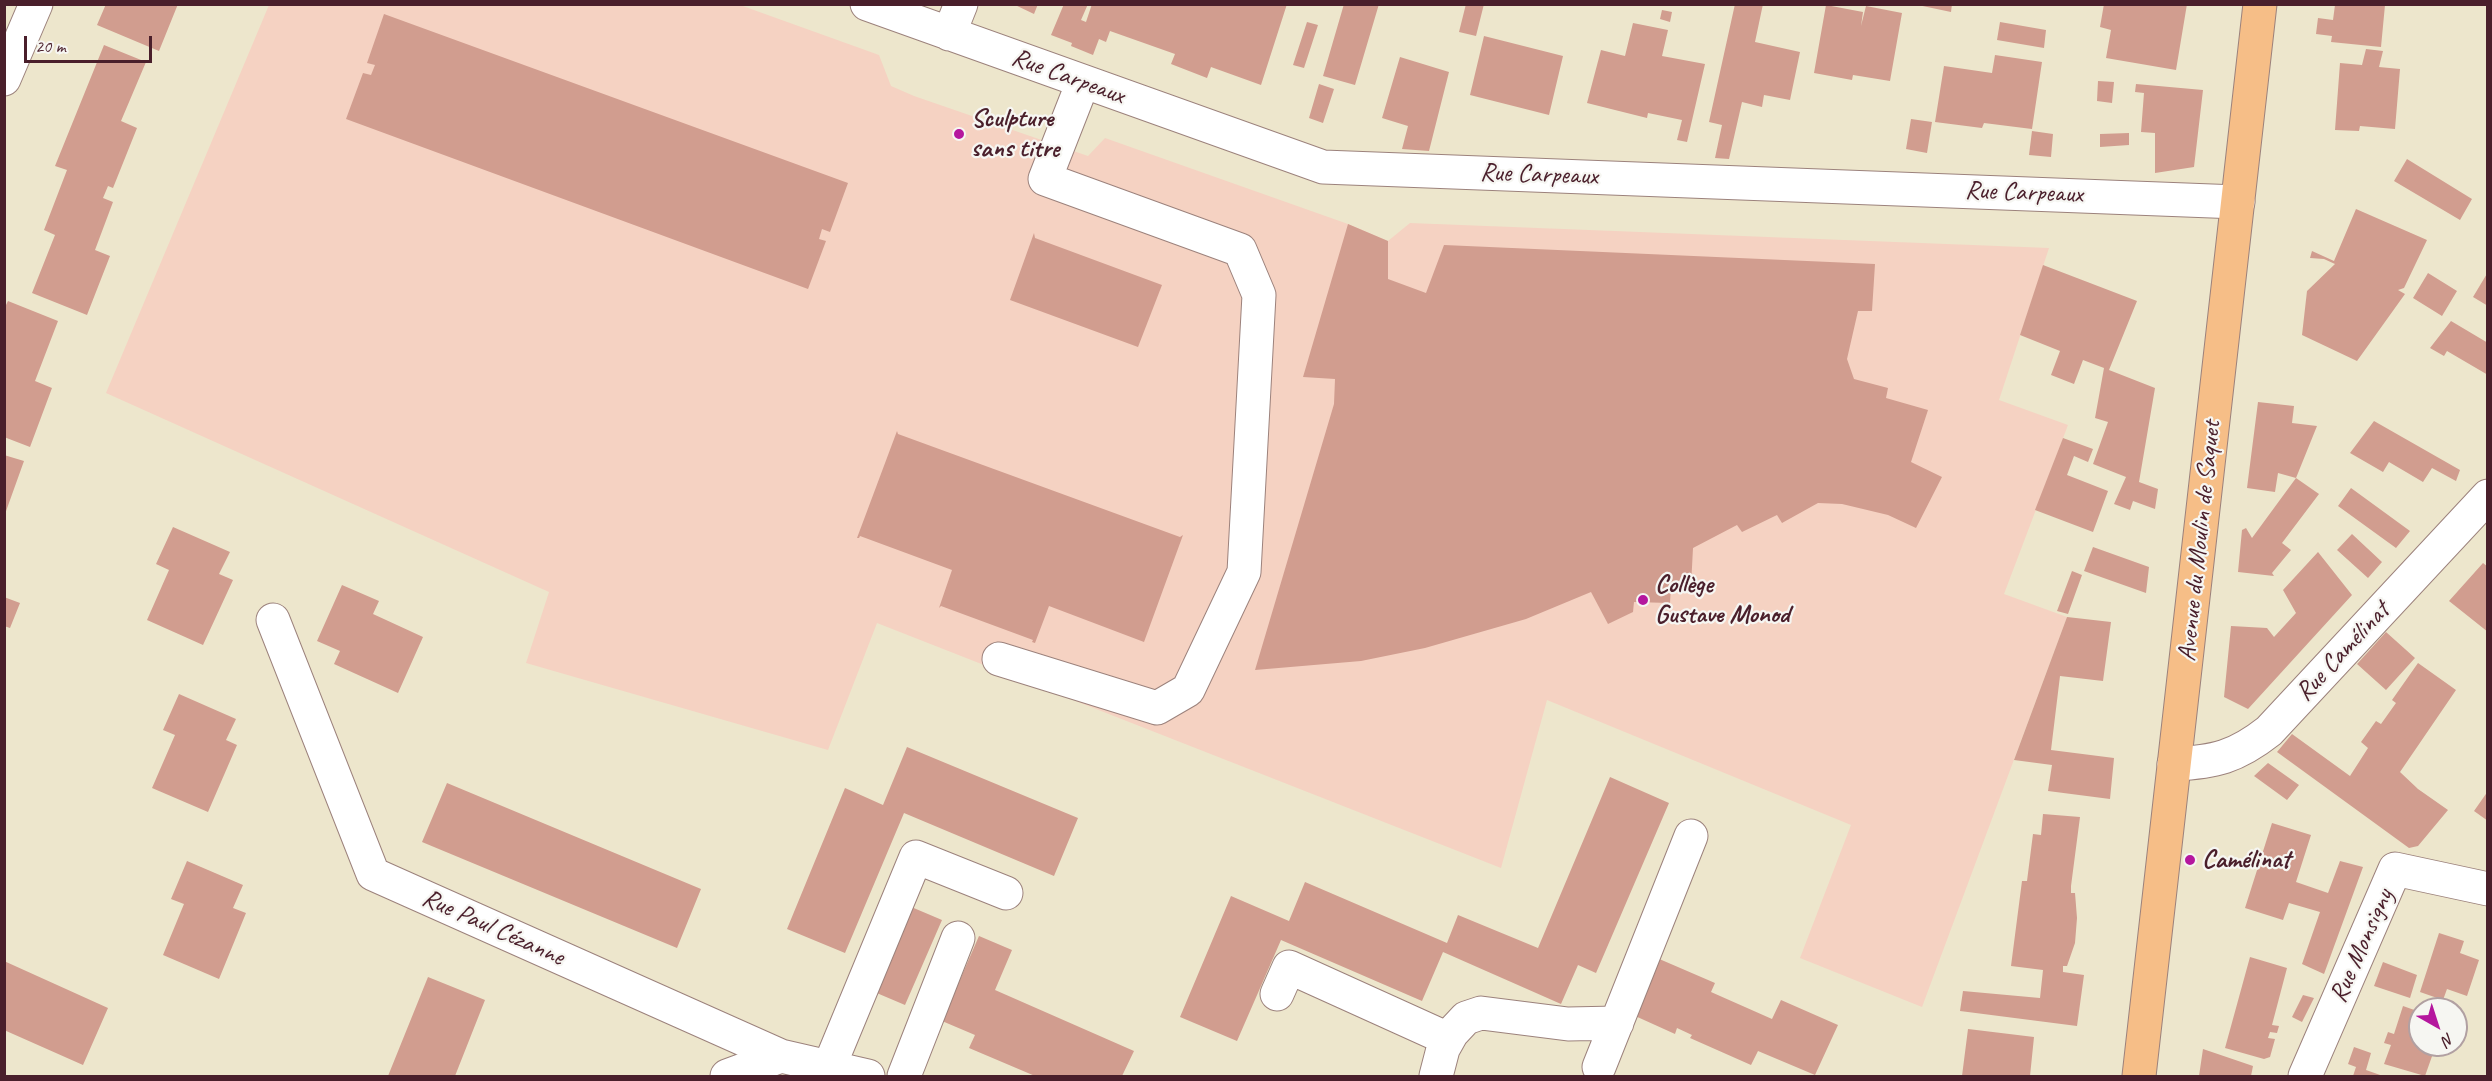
<!DOCTYPE html>
<meta charset="utf-8">
<style>
body{margin:0}
#map{position:relative;width:2492px;height:1081px;overflow:hidden;background:#ede6cc;font-family:Caveat,sans-serif}
canvas{display:block}
.frame{position:absolute;inset:0;border:6px solid #4a1f2b;pointer-events:none}
.north{position:absolute;left:2408px;top:997px;width:60px;height:60px;box-sizing:border-box;background:#f6f6f2;border:2px solid #b1a0a2;border-radius:50%;rotate:141deg;font-size:16px;font-weight:700;line-height:24px;text-align:center;color:#4a1f2b}
.north::after{content:'';display:block;margin:auto;width:21px;height:27px;background:#b5179e;clip-path:polygon(50% 0,100% 100%,50% 72%,0 100%)}
.scale{position:absolute;left:24px;top:36px;width:128px;height:27px;box-sizing:border-box;border:3px solid #4a1f2b;border-top:0;padding-left:8px;font-size:18px;line-height:21px;white-space:nowrap;color:#4a1f2b;-webkit-text-stroke:4px #f6f6f2;paint-order:stroke}
</style>
<div id="map">
<canvas width="2492" height="1081"></canvas>
<div class="frame"></div>
<div class="north">N</div>
<div class="scale">20 m</div>
</div>
<script>
const g = document.querySelector('canvas').getContext('2d');
g.lineJoin = 'round';
function fill(path, color) {
  g.fillStyle = color;
  g.fill(path, 'evenodd');
}
function trace(path, color, width, dash) {
  g.strokeStyle = color;
  g.lineWidth = width;
  g.lineCap = dash ? 'butt' : 'round';
  g.setLineDash(dash || []);
  g.stroke(path);
}
function label(font, color, halo, rows, align = 'center') {
  g.font = font + ' Caveat,sans-serif';
  g.lineWidth = 4.5;
  g.setLineDash([]);
  g.textBaseline = 'middle';
  g.strokeStyle = halo;
  g.fillStyle = color;
  for (const [text, x, y, turn = 0] of rows) {
    g.save();
    g.translate(x, y);
    g.rotate((+turn || 0) * Math.PI / 180);
    g.textAlign = isNaN(turn) ? turn : align;
    if (halo) g.strokeText(text, 0, 0);
    g.fillText(text, 0, 0);
    g.restore();
  }
}
const built = new Path2D(`
 M 269,5 L 740,5 L 879,55 L 891,86 L 914,96 L 1088,156 L 1105,138 L 1348,224 L 1388,241 L 1410,223 L 2049,248 L 1999,400 L 2068,425 L 2004,594 L 2067,617 L 1922,1007 L 1800,958 L 1851,825 L 1547,700 L 1501,868 L 877,623 L 828,750 L 526,663 L 549,592 L 106,393 Z`);
const building = new Path2D(`
 M 106,4 L 178,4 L 159,51 L 97,25 Z
 M 1013,4 L 1038,4 L 1034,14 Z
 M 1064,4 L 1088,4 L 1081,20 L 1086,22 L 1092,4 L 1287,4 L 1261,85 L 1211,67 L 1207,78 L 1171,64 L 1175,54 L 1110,31 L 1106,42 L 1099,39 L 1093,55 L 1071,46 L 1072,43 L 1051,35 Z
 M 1344,4 L 1379,4 L 1355,85 L 1323,76 Z
 M 1466,4 L 1484,4 L 1476,36 L 1459,32 Z
 M 1735,4 L 1763,4 L 1755,42 L 1800,52 L 1790,100 L 1764,95 L 1762,107 L 1742,102 L 1729,159 L 1715,158 L 1722,125 L 1709,122 Z
 M 1913,4 L 1952,4 L 1951,12 Z
 M 2104,4 L 2187,4 L 2176,70 L 2106,58 L 2111,30 L 2100,27 Z
 M 1826,5 L 1863,12 L 1861,26 L 1866,6 L 1902,13 L 1890,81 L 1853,75 L 1852,80 L 1814,73 Z
 M 2335,5 L 2385,5 L 2381,47 L 2331,42 L 2332,36 L 2316,34 L 2318,18 L 2333,20 Z
 M 1662,10 L 1672,12 L 1670,22 L 1660,19 Z
 M 384,14 L 848,183 L 830,232 L 822,229 L 819,239 L 826,241 L 808,289 L 346,119 L 363,73 L 371,75 L 375,65 L 367,63 Z
 M 1307,22 L 1318,25 L 1304,68 L 1293,65 Z
 M 2000,22 L 2046,30 L 2044,48 L 1997,40 Z
 M 1633,23 L 1668,30 L 1662,56 L 1705,64 L 1687,142 L 1677,140 L 1682,120 L 1648,113 L 1647,118 L 1587,103 L 1601,50 L 1625,56 Z
 M 1484,36 L 1563,56 L 1549,115 L 1470,95 Z
 M 104,45 L 146,62 L 121,121 L 137,128 L 113,188 L 108,186 L 103,198 L 113,202 L 95,250 L 110,256 L 87,315 L 32,293 L 55,235 L 44,230 L 67,170 L 55,166 Z
 M 2366,49 L 2383,51 L 2379,67 L 2400,69 L 2395,129 L 2360,126 L 2359,131 L 2335,130 L 2340,63 L 2362,65 Z
 M 1995,55 L 2042,62 L 2032,129 L 1984,123 L 1982,128 L 1935,122 L 1944,66 L 1992,73 Z
 M 1400,57 L 1449,72 L 1429,151 L 1402,149 L 1408,126 L 1382,118 Z
 M 2098,81 L 2114,82 L 2112,103 L 2097,101 Z
 M 1319,84 L 1334,89 L 1323,123 L 1309,118 Z
 M 2136,84 L 2203,90 L 2194,167 L 2155,173 L 2155,133 L 2141,132 L 2144,93 L 2135,92 Z
 M 1911,119 L 1932,122 L 1927,153 L 1906,149 Z
 M 2032,131 L 2053,134 L 2051,157 L 2029,155 Z
 M 2129,133 L 2129,145 L 2100,147 L 2100,134 Z
 M 2407,159 L 2472,199 L 2460,220 L 2394,181 Z
 M 2356,209 L 2427,240 L 2404,288 L 2398,290 L 2405,294 L 2357,361 L 2302,335 L 2307,291 L 2335,264 L 2324,259 L 2310,258 L 2312,251 L 2334,261 Z
 M 1348,224 L 1388,241 L 1388,279 L 1426,293 L 1444,245 L 1875,264 L 1872,311 L 1858,311 L 1847,359 L 1854,379 L 1888,388 L 1886,398 L 1928,410 L 1911,462 L 1942,477 L 1916,528 L 1888,515 L 1863,509 L 1842,504 L 1818,503 L 1782,523 L 1777,515 L 1742,532 L 1737,525 L 1693,548 L 1691,586 L 1671,586 L 1670,603 L 1634,602 L 1633,612 L 1608,624 L 1591,592 L 1526,619 L 1425,648 L 1361,661 L 1255,670 L 1334,404 L 1335,379 L 1303,377 Z
 M 1034,233 L 1035,238 L 1162,285 L 1138,347 L 1010,300 Z
 M 2043,265 L 2137,301 L 2109,370 L 2155,388 L 2139,482 L 2158,489 L 2155,509 L 2133,501 L 2130,510 L 2114,504 L 2126,477 L 2093,464 L 2108,422 L 2095,418 L 2104,368 L 2083,360 L 2074,384 L 2051,375 L 2060,351 L 2020,335 Z
 M 2488,272 L 2488,306 L 2473,297 Z
 M 2428,273 L 2457,291 L 2442,316 L 2413,298 Z
 M 8,301 L 58,321 L 35,381 L 52,388 L 30,447 L 4,437 L 4,309 Z
 M 2451,321 L 2488,343 L 2488,375 L 2447,351 L 2444,356 L 2430,348 Z
 M 2258,402 L 2294,406 L 2292,423 L 2317,426 L 2296,478 L 2278,473 L 2275,492 L 2247,488 Z
 M 2374,421 L 2460,470 L 2456,481 L 2432,468 L 2423,482 L 2389,462 L 2383,472 L 2350,453 Z
 M 897,431 L 898,434 L 1180,537 L 1183,535 L 1144,642 L 1049,606 L 1035,643 L 1032,642 L 1033,640 L 941,606 L 939,608 L 952,570 L 860,536 L 859,538 L 857,538 Z
 M 2063,438 L 2093,449 L 2088,462 L 2074,456 L 2067,475 L 2108,491 L 2093,532 L 2035,510 Z
 M 4,455 L 24,461 L 5,514 L 4,514 Z
 M 2296,478 L 2319,494 L 2282,543 L 2291,550 L 2272,573 L 2274,576 L 2238,572 L 2242,530 L 2246,528 L 2252,538 Z
 M 2351,488 L 2410,531 L 2396,548 L 2338,506 Z
 M 173,527 L 230,552 L 219,574 L 233,580 L 203,645 L 147,620 L 169,570 L 156,564 Z
 M 2352,534 L 2382,562 L 2368,578 L 2337,550 Z
 M 2093,547 L 2149,567 L 2146,593 L 2084,571 Z
 M 2318,552 L 2352,595 L 2248,709 L 2224,697 L 2231,626 L 2267,628 L 2274,637 L 2296,613 L 2283,590 Z
 M 2483,563 L 2488,567 L 2488,632 L 2449,601 Z
 M 2072,571 L 2082,575 L 2068,614 L 2057,611 Z
 M 342,585 L 379,601 L 373,614 L 423,637 L 398,693 L 334,664 L 340,651 L 317,641 Z
 M 4,597 L 20,603 L 10,628 L 4,626 Z
 M 2067,617 L 2111,622 L 2103,681 L 2060,676 L 2051,750 L 2114,758 L 2110,799 L 2048,791 L 2052,765 L 2014,760 Z
 M 2386,632 L 2415,658 L 2386,690 L 2357,664 Z
 M 2418,663 L 2456,690 L 2400,772 L 2418,789 L 2448,810 L 2418,846 L 2409,848 L 2277,752 L 2292,734 L 2350,776 L 2368,748 L 2361,742 L 2376,721 L 2381,724 L 2396,703 L 2392,700 Z
 M 179,694 L 236,719 L 226,740 L 237,745 L 208,812 L 152,788 L 175,735 L 163,730 Z
 M 907,747 L 1078,818 L 1054,876 L 904,813 L 845,953 L 787,929 L 845,788 L 883,805 Z
 M 2268,763 L 2299,785 L 2287,800 L 2254,776 Z
 M 1610,777 L 1669,803 L 1596,973 L 1578,965 L 1561,1004 L 1443,952 L 1422,1001 L 1281,940 L 1237,1041 L 1180,1017 L 1231,896 L 1289,921 L 1305,882 L 1447,943 L 1458,915 L 1538,948 Z
 M 447,783 L 701,889 L 677,948 L 422,842 Z
 M 2488,791 L 2488,821 L 2474,811 Z
 M 2043,814 L 2080,817 L 2071,886 L 2071,893 L 2075,893 L 2077,918 L 2075,943 L 2067,966 L 2063,966 L 2063,972 L 2084,975 L 2077,1026 L 1960,1011 L 1963,991 L 2040,998 L 2043,970 L 2011,966 L 2022,881 L 2027,881 L 2033,834 L 2041,835 Z
 M 2272,823 L 2311,835 L 2296,882 L 2328,893 L 2340,861 L 2363,867 L 2324,974 L 2302,964 L 2320,912 L 2289,903 L 2283,920 L 2245,908 Z
 M 187,861 L 243,885 L 233,908 L 246,913 L 219,979 L 163,955 L 184,904 L 171,899 Z
 M 909,906 L 942,920 L 905,1005 L 872,991 Z
 M 2439,933 L 2464,941 L 2460,953 L 2479,960 L 2467,996 L 2447,989 L 2443,1000 L 2420,992 Z
 M 979,936 L 1012,950 L 995,990 L 1134,1051 L 1122,1076 L 1035,1076 L 969,1048 L 975,1035 L 942,1021 Z
 M 2250,957 L 2287,968 L 2272,1025 L 2279,1026 L 2277,1033 L 2270,1032 L 2268,1038 L 2275,1039 L 2270,1057 L 2264,1059 L 2225,1048 Z
 M 1657,958 L 1715,983 L 1711,992 L 1772,1019 L 1781,1000 L 1838,1025 L 1815,1075 L 1758,1051 L 1751,1065 L 1690,1038 L 1692,1035 L 1677,1028 L 1675,1034 L 1633,1015 Z
 M 4,961 L 108,1008 L 83,1065 L 4,1030 Z
 M 2383,962 L 2417,975 L 2410,998 L 2374,986 Z
 M 428,977 L 485,1000 L 455,1076 L 388,1076 Z
 M 2303,995 L 2314,998 L 2302,1022 L 2292,1017 Z
 M 2430,1004 L 2443,1009 L 2429,1009 Z
 M 2403,1006 L 2420,1012 L 2420,1045 L 2436,1045 L 2425,1076 L 2384,1064 L 2391,1045 L 2384,1043 L 2388,1032 L 2394,1034 Z
 M 2456,1013 L 2461,1015 L 2456,1029 Z
 M 1968,1029 L 2034,1037 L 2030,1076 L 1962,1076 Z
 M 2354,1047 L 2371,1053 L 2366,1070 L 2383,1076 L 2353,1076 L 2356,1067 L 2348,1064 Z
 M 2203,1049 L 2253,1066 L 2251,1076 L 2199,1076 Z`);
const minor = new Path2D(`
 M 867,4 L 1323,167 L 2238,202
 M 949,34 L 961,4
 M 4,79 L 36,4
 M 273,620 L 373,874 L 781,1056 L 868,1076
 M 999,659 L 1157,708 L 1188,690 L 1244,572 L 1259,295 L 1240,250 L 1045,179 L 1083,82
 M 2174,764 C 2215,762 2236,757 2269,731 L 2488,496
 M 1277,994 L 1289,967 L 1448,1039
 M 829,1067 L 916,857 L 1006,893
 M 1599,1067 L 1691,836
 M 727,1076 L 781,1056
 M 904,1076 L 958,938
 M 1436,1076 L 1443,1049 L 1452,1033 L 1466,1018 L 1481,1013 L 1568,1024 L 1617,1023
 M 2305,1076 L 2395,869 L 2488,889`);
const major = new Path2D(`
 M 2139,1076 L 2260,4`);
const markers = [
 [959,134,6,"#b5179e"],
 [1643,600,6,"#b5179e"],
 [2190,860,6,"#b5179e"]
];
const streetNames = [
 ["Rue Carpeaux",1068,77,20],
 ["Rue Carpeaux",1539,175,2],
 ["Rue Carpeaux",2024,193,2],
 ["Avenue du Moulin de Saquet",2200,541,-84],
 ["Rue Camélinat",2343,652,-47],
 ["Rue Paul Cézanne",493,928,24],
 ["Rue Monsigny",2362,946,-66]
];
const poiNames = [
 ["Sculpture",971,119],
 ["sans titre",971,149],
 ["Collège",1655,585],
 ["Gustave Monod",1655,615],
 ["Camélinat",2202,860]
];
fill(built, '#f5d2c2');
fill(building, '#d19d8f');
trace(minor, '#9c827c', 35);
trace(major, '#9c827c', 35);
trace(minor, '#fff', 33);
trace(major, '#f6be87', 33);
for (const [x, y, r, color] of markers) {
  const dot = new Path2D();
  dot.arc(x, y, r, 0, 2 * Math.PI);
  g.fillStyle = color;
  g.fill(dot);
  trace(dot, '#f6f6f2', 2);
}
label('26px', '#4a1f2b', '#f6f6f2', streetNames);
label('bold 26px', '#4a1f2b', '#f6f6f2', poiNames, 'left');
</script>
